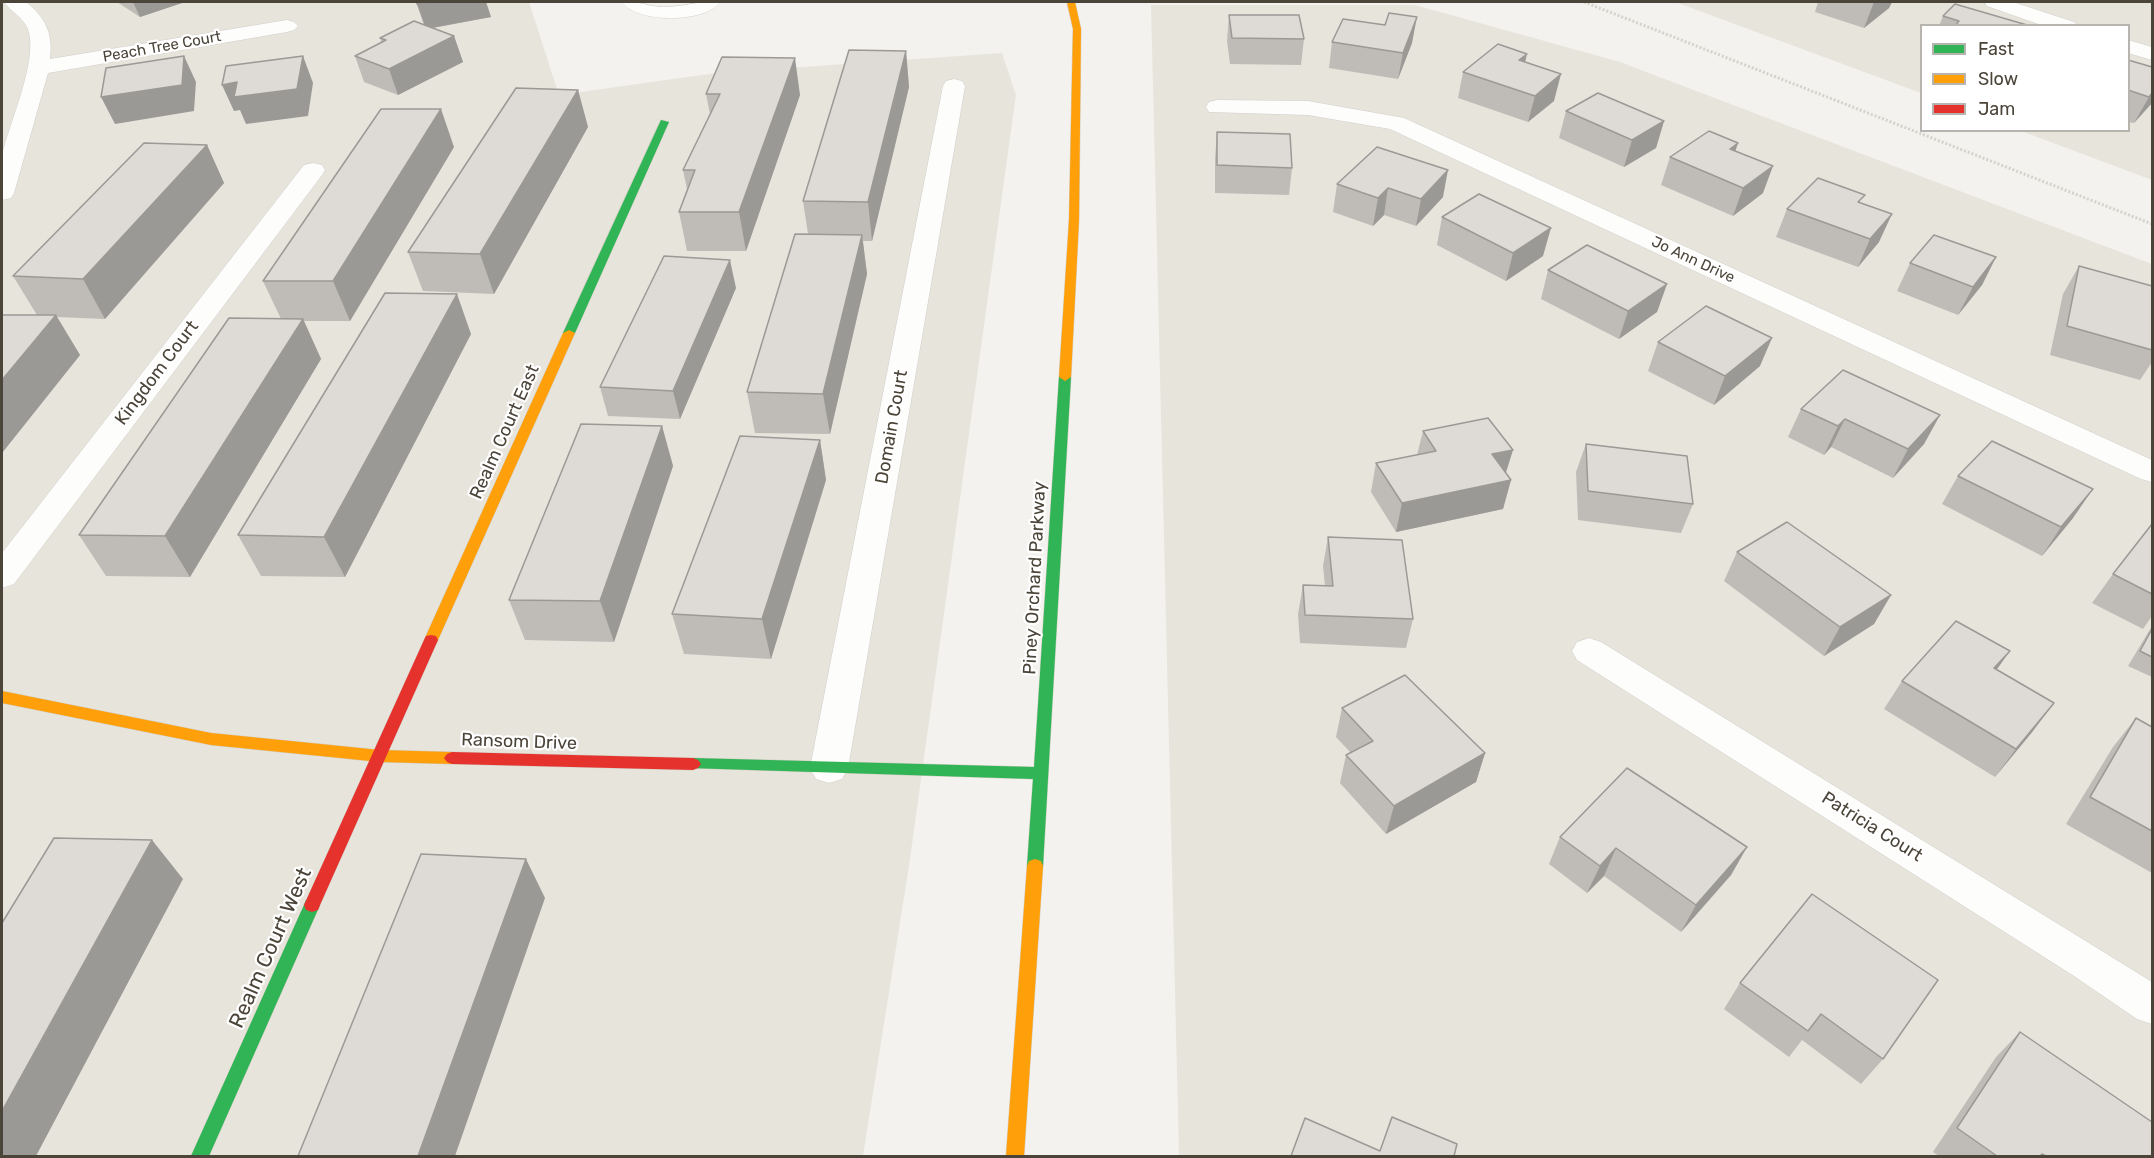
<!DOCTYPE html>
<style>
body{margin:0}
#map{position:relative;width:2154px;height:1158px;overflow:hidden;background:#f4f2ee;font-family:Rubik,sans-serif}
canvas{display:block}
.frame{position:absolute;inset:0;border:3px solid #4b4439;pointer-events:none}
.legend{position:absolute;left:1920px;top:24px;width:210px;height:108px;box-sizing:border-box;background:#fff;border:2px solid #b7b4b0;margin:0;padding:8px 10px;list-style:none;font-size:18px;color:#4b4439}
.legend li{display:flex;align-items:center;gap:12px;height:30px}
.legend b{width:30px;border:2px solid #b7b4b0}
</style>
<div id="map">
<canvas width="2154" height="1158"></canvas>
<div class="frame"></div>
<ul class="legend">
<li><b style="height:8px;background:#30b455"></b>Fast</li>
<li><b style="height:8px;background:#ff9f0a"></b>Slow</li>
<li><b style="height:8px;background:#e5322d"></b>Jam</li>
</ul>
</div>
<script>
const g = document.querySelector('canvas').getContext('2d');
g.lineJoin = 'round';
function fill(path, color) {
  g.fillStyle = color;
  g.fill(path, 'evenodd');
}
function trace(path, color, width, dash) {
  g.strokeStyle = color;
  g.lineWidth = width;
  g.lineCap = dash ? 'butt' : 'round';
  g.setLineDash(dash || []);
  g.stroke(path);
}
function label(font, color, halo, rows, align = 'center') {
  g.font = font + ' Rubik,sans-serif';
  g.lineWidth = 4.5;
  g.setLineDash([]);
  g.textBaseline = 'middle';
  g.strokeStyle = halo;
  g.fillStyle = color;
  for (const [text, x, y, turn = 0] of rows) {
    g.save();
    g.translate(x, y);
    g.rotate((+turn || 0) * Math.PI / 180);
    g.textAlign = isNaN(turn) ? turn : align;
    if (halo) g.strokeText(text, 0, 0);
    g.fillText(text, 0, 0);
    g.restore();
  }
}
const residential = new Path2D(`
 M 2,2 L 529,2 L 559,95 L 716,73 L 1002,53 L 1016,95 L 909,866 L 863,1156 L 2,1156 Z
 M 1675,2 L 2152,2 L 2152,180 L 2021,131 L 2128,130 L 2128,26 L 1922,26 L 1921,93 Z
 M 1151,5 L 1415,5 L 1620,62 L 2152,264 L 2152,1156 L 1179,1156 Z`);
const path = new Path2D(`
 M 1584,2 L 2152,224`);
const lane = new Path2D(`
 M 622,2 C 637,0 649,7 664,7 C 683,7 701,0 720,2 C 706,23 637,24 622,2 Z`);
const street = new Path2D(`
 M 4,2 L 26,2 C 46,18 53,34 50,59 L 287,20 L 294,22 L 298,26 L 294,30 L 287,32 L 48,73 L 14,193 L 11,198 L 2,200 C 0,188 0,168 2,155 C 9,124 39,59 28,29 C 23,17 11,12 4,2 Z
 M 1984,2 L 2013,2 L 2074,22 L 2077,26 L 2044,26 L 1987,6 Z
 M 2128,40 L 2152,47 L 2152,60 L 2128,53 Z
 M 954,79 L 962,81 L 965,86 L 848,768 L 842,779 L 829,783 L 816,779 L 810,768 L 943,86 L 946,81 Z
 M 1217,100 L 1308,101 L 1404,118 L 2152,460 L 2152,482 L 2141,479 L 1390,129 L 1308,115 L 1209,112 L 1206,107 L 1209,102 Z
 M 313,163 L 322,165 L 325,170 L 322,175 L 14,584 L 2,588 L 2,553 L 304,165 Z
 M 1589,638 L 1601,642 L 2152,982 L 2152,1024 L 2137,1019 L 2074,976 L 1577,660 L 1572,651 L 1577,642 Z`);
const fast = new Path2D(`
 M 661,120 L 669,122 L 575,333 L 569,336 L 565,335 L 563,333 Z
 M 1065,373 L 1071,377 L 1043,866 L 1041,871 L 1035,873 L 1029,871 L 1027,866 L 1033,779 L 688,768 L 685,764 L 688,760 L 693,758 L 1034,767 L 1059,377 Z
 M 312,898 L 318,900 L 320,905 L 209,1156 L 191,1156 L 304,905 L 306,900 Z`);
const slow = new Path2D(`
 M 1067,2 L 1075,2 L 1081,29 L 1079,220 L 1071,377 L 1065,381 L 1059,377 L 1069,220 L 1073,29 Z
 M 569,330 L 575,333 L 438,640 L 436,644 L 426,644 L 424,640 L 563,333 Z
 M 2,691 L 211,733 L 380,750 L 452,752 L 457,754 L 460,758 L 457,762 L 452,764 L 380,762 L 211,745 L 2,703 Z
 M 1035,859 L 1041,861 L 1043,866 L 1024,1156 L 1006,1156 L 1027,866 L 1029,861 Z`);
const jam = new Path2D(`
 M 431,635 L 436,636 L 438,640 L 320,905 L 318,910 L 312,912 L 306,910 L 304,905 L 424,640 L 426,636 Z
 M 452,752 L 693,758 L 698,760 L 701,764 L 698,768 L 693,770 L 452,764 L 447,762 L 444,758 L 447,754 Z`);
const wall = new Path2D(`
 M 117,2 L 185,2 L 140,17 Z
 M 416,2 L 486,2 L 491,17 L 433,28 L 454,36 L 463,62 L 398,95 L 364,82 L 355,56 L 382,43 L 380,38 L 424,25 Z
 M 1818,2 L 1892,2 L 1889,8 L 1864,28 L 1815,12 Z
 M 1229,15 L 1304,39 L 1301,65 L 1230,64 L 1227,41 Z
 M 1943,16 L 2027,26 L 1939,26 Z
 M 1385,25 L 1412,43 L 1398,79 L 1329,68 L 1332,42 Z
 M 906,51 L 909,87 L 872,241 L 863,241 L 867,274 L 830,434 L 755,433 L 747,392 L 808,234 L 803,201 Z
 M 2128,60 L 2152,67 L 2152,103 L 2134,123 L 2128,122 Z
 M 1525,63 L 1554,101 L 1528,122 L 1458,98 L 1463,72 Z
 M 578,90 L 588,127 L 494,294 L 423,291 L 408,252 Z
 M 706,94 L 800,95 L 746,251 L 687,251 L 679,212 L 687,189 L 683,170 L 710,114 Z
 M 1566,111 L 1664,121 L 1656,148 L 1624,167 L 1559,138 Z
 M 1217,132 L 1292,168 L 1289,195 L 1215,193 L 1215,159 Z
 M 1738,143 L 1735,151 L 1763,193 L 1733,216 L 1661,185 L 1670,157 Z
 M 207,145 L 224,183 L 105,319 L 56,317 L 80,355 L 2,453 L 2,315 L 37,315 L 13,276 Z
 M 454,147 L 350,321 L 304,321 L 321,359 L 190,577 L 106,576 L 79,535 L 281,319 L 263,281 Z
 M 1377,147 L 1443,197 L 1416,226 L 1384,215 L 1373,226 L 1333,212 L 1337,184 Z
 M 1861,203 L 1879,242 L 1858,267 L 1776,237 L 1787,209 Z
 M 1442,217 L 1543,256 L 1506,281 L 1437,245 Z
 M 1996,257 L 1982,285 L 1958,315 L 1897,291 L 1910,263 Z
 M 2079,266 L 2152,286 L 2152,362 L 2140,380 L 2050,355 L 2063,294 Z
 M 1548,270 L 1667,284 L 1657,312 L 1619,339 L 1541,299 Z
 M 736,288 L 680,419 L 608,416 L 600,387 Z
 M 471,334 L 345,577 L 261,576 L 238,535 Z
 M 1658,342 L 1760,366 L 1714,405 L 1648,371 Z
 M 1801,409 L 1940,415 L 1924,444 L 1893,478 L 1831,447 L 1824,455 L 1788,437 Z
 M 662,426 L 673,466 L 614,642 L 525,640 L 509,600 Z
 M 1423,431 L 1506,473 L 1511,480 L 1503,509 L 1396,532 L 1371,492 L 1376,463 L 1417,455 Z
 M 820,440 L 826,480 L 771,659 L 684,654 L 672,614 Z
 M 1586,444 L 1693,504 L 1681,533 L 1578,520 L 1576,472 Z
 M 1958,476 L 2073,518 L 2042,556 L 1942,504 Z
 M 2152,524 L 2152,616 L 2143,629 L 2092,603 L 2113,574 Z
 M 1328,537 L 1413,619 L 1406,648 L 1300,643 L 1298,614 L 1303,585 L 1325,586 L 1323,566 Z
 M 1737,552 L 1891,595 L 1874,624 L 1824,656 L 1724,581 Z
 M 2152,626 L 2152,677 L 2128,666 Z
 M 1996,670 L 2033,731 L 1995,777 L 1884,709 L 1902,681 Z
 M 1342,708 L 1485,753 L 1476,782 L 1386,834 L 1340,783 L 1346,755 L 1351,753 L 1336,737 Z
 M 2136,718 L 2152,727 L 2152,873 L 2066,824 L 2113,747 Z
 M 1560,837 L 1747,847 L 1731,875 L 1681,932 L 1604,876 L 1587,893 L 1549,864 Z
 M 1812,894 L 1883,1059 L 1861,1084 L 1802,1040 L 1789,1057 L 1724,1009 L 1740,983 Z
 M 2020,1032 L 2152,1156 L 1939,1156 L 1933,1152 L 1996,1057 Z`);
const shadedWall = new Path2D(`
 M 133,2 L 185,2 L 140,17 Z
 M 430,2 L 486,2 L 491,17 L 426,29 L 417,4 Z
 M 1874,2 L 1892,2 L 1889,8 L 1864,28 Z
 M 1417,17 L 1412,43 L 1398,79 L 1403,53 Z
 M 454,36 L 463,62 L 398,95 L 389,69 Z
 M 906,51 L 909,87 L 872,241 L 868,202 Z
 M 1527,54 L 1521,80 L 1519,60 Z
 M 184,56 L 196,82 L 194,111 L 115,124 L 101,97 Z
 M 303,56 L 313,83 L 308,116 L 246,124 L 240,110 L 234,111 L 222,85 L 237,82 Z
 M 795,58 L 800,95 L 746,251 L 739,212 Z
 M 1561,74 L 1554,101 L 1528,122 L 1535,96 Z
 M 578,90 L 588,127 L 494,294 L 480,254 Z
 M 2152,93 L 2152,103 L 2134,123 L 2149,97 Z
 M 441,109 L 454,147 L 350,321 L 333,281 Z
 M 1664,121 L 1656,148 L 1624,167 L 1632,140 Z
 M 1738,143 L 1729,170 L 1730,149 Z
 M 207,145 L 224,183 L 105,319 L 83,279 Z
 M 1773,166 L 1763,193 L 1733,216 L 1743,188 Z
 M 1448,170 L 1443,197 L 1416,226 L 1421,199 Z
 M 1388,188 L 1384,215 L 1373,226 L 1378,198 Z
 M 1892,214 L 1879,242 L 1858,267 L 1870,239 Z
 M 1551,228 L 1543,256 L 1506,281 L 1513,253 Z
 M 862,235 L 867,274 L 830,434 L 823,394 Z
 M 1996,257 L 1982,285 L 1958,315 L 1973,287 Z
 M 730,260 L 736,288 L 680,419 L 673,391 Z
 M 1667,284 L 1657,312 L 1619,339 L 1628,311 Z
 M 457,294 L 471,334 L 345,577 L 324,537 Z
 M 56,315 L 80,355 L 2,453 L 2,380 Z
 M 303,319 L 321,359 L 190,577 L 165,536 Z
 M 1772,338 L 1760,366 L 1714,405 L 1725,376 Z
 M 1940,415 L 1924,444 L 1893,478 L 1908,449 Z
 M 1845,419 L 1831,447 L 1824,455 L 1838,426 Z
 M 662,426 L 673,466 L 614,642 L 600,601 Z
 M 820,440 L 826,480 L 771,659 L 762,619 Z
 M 1513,450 L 1504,479 L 1492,454 Z
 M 1511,480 L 1503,509 L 1396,532 L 1402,503 Z
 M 2093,489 L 2073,518 L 2042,556 L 2061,527 Z
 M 1891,595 L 1874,624 L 1824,656 L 1840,627 Z
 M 2010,651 L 1990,679 L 1994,668 Z
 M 2054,703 L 2033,731 L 1995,777 L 2016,749 Z
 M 1485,753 L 1476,782 L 1386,834 L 1394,806 Z
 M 152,840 L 183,879 L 36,1156 L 2,1156 L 2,1111 Z
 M 1747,847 L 1731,875 L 1681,932 L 1696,905 Z
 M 1616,848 L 1604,876 L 1587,893 L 1600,866 Z
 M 526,859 L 545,898 L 455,1156 L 418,1156 Z`);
const building = new Path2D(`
 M 417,2 L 430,2 L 417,4 Z
 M 1955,4 L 2027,25 L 1955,26 L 1959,21 L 1943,16 Z
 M 1389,13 L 1417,17 L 1403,53 L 1332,42 L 1343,19 L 1385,25 Z
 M 1229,15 L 1299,15 L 1304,39 L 1232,38 Z
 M 414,21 L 454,36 L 389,69 L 355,56 L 386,40 L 380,38 Z
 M 1498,44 L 1527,54 L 1519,60 L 1561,74 L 1535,96 L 1463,72 Z
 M 849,50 L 906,51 L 868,202 L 803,201 Z
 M 184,56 L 182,85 L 101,97 L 106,68 Z
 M 303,56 L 297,89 L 234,97 L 237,82 L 222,85 L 226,66 Z
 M 722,57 L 795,58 L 739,212 L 679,212 L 695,170 L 683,170 L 720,94 L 706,94 Z
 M 2128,60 L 2152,67 L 2152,93 L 2149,97 L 2128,90 Z
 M 516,88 L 578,90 L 480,254 L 408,252 Z
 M 1598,93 L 1664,121 L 1632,140 L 1566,111 Z
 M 381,109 L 441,109 L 333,281 L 263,281 Z
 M 1709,131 L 1738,143 L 1730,149 L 1773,166 L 1743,188 L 1670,157 Z
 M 1217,132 L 1290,134 L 1292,168 L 1217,165 Z
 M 144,143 L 207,145 L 83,279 L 13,276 Z
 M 1377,147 L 1448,170 L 1421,199 L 1388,188 L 1378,198 L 1337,184 Z
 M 1818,178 L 1865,195 L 1858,202 L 1892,214 L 1870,239 L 1787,209 Z
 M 1479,194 L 1551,228 L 1513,253 L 1442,217 Z
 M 795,234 L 862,235 L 823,394 L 747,392 Z
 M 1934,235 L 1996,257 L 1973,287 L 1910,263 Z
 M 1587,245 L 1667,284 L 1628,311 L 1548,270 Z
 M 664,256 L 730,260 L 673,391 L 600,387 Z
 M 2079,266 L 2152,286 L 2152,350 L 2067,326 Z
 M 385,293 L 457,294 L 324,537 L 238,535 Z
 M 1706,306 L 1772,338 L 1725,376 L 1658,342 Z
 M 2,315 L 56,315 L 2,380 Z
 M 229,318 L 303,319 L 165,536 L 79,535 Z
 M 1843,370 L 1940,415 L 1908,449 L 1845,419 L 1838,426 L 1801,409 Z
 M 1488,418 L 1513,450 L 1492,454 L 1511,480 L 1402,503 L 1376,463 L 1436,451 L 1423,431 Z
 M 581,424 L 662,426 L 600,601 L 509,600 Z
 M 740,436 L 820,440 L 762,619 L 672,614 Z
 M 1992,441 L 2093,489 L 2061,527 L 1958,476 Z
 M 1586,444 L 1687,456 L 1693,504 L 1588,491 Z
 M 1787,522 L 1891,595 L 1840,627 L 1737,552 Z
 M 2152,524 L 2152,594 L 2113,574 Z
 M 1328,537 L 1402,540 L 1413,619 L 1305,615 L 1303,585 L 1333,586 Z
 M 1956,621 L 2010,651 L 1994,668 L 2054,703 L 2016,749 L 1902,681 Z
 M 2152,629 L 2152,657 L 2140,651 Z
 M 1405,675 L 1485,753 L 1394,806 L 1346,755 L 1373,741 L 1342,708 Z
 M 2136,718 L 2152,727 L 2152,831 L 2090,797 Z
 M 1627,768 L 1747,847 L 1696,905 L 1616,848 L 1600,866 L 1560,837 Z
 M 54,838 L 152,840 L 2,1111 L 2,923 Z
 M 421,854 L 526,859 L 418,1156 L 298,1156 Z
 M 1812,894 L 1938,980 L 1883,1059 L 1821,1014 L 1808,1031 L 1740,983 Z
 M 2020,1032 L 2152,1122 L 2152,1156 L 2046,1156 L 2042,1154 L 2040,1156 L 1997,1156 L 1957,1128 Z
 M 1392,1117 L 1457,1144 L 1454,1156 L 1291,1156 L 1305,1118 L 1380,1151 Z`);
const farStreetnames = [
 ["Peach Tree Court",162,47,-10],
 ["Jo Ann Drive",1693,260,25]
];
const streetNames = [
 ["Kingdom Court",157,373,-53],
 ["Domain Court",892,427,-80],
 ["Realm Court East",505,432,-66],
 ["Piney Orchard Parkway",1035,578,-87],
 ["Ransom Drive",519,742,2],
 ["Patricia Court",1872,827,32]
];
const nearStreetnames = [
 ["Realm Court West",271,948,-66]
];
fill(residential, '#e7e4dc');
trace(lane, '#d2d0cb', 1);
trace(street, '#d2d0cb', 1);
trace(fast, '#d3cfc5', 1);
trace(slow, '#d3cfc5', 1);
trace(jam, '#d3cfc5', 1);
trace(path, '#d3d2cc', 3, [2, 2]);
fill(lane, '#fdfdfc');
fill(street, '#fdfdfc');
fill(fast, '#30b455');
fill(slow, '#ff9f0a');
fill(jam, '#e5322d');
fill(wall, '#bfbcb8');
fill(shadedWall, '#9b9996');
fill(building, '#dedbd6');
trace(building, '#9b9996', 1.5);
label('15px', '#4b4439', '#fff', farStreetnames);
label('18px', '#4b4439', '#fff', streetNames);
label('21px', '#4b4439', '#fff', nearStreetnames);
</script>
